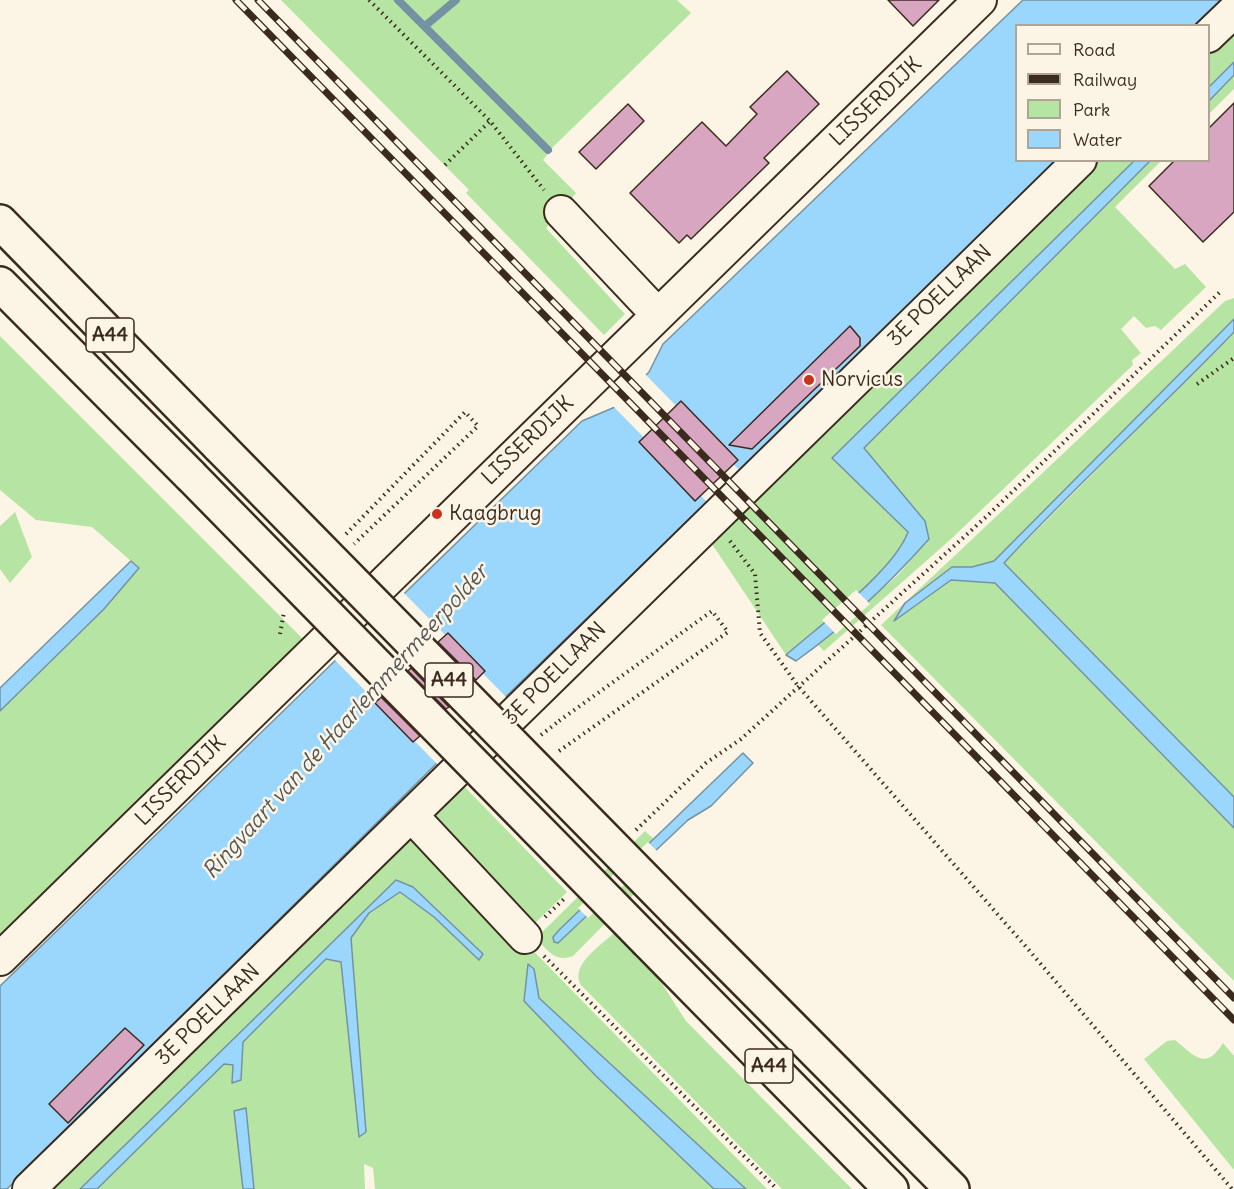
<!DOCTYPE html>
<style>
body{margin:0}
#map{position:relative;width:1234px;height:1189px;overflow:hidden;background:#fcf5e5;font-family:Delius,sans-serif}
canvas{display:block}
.legend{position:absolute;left:1015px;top:24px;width:195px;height:138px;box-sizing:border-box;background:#fcf5e5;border:2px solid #afa495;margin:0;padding:8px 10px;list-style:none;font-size:18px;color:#3b2a1e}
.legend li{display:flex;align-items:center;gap:12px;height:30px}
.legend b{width:30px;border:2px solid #afa495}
</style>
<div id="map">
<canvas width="1234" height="1189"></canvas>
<ul class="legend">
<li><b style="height:8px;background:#fcf5e5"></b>Road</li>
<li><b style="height:8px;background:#3b2a1e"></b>Railway</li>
<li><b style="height:16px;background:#b6e5a3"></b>Park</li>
<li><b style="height:16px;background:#9bd7fc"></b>Water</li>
</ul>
</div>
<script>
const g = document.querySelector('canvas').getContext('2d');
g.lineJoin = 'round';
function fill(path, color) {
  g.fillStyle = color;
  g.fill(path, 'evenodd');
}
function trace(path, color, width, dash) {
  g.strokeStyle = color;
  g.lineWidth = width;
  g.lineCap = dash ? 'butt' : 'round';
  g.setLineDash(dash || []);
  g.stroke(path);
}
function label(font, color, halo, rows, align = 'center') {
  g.font = font + ' Delius,sans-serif';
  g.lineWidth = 5;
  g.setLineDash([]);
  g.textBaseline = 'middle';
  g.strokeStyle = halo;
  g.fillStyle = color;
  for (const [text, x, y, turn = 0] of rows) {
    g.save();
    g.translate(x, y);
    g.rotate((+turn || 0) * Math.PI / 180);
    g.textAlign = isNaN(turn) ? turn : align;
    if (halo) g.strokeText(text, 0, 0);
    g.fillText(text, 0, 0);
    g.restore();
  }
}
const green = new Path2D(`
 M 281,0 L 677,0 L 691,13 L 554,146 L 543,160 L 576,193 L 546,228 L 625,314 L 604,335 L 466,193 L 469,190 Z
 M 1234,21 L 1234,62 L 1209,87 L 1209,46 Z
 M 1234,75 L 1234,89 L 1209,114 L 1209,101 Z
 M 1093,161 L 1134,161 L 832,458 L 908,532 C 893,572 820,625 786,655 L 708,538 Z
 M 1150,161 L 1161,161 L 1115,207 L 1175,269 L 1185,264 L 1206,287 L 1161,330 L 1155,326 L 1146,328 L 1134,316 L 1121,329 L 1141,353 L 1132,360 L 1133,365 L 950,540 L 824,651 L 818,645 L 898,575 L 929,539 L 925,520 L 863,448 Z
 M 1234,298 L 1234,319 L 994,562 L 972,567 L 951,567 L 895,619 L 951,580 L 995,583 L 1234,828 L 1234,981 L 881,625 L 1225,301 Z
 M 1234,332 L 1234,797 L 1004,563 Z
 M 0,336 L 304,640 L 0,940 L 0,711 L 104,609 L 139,568 L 92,527 L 36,520 L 0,490 Z
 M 15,512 L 32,557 L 10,583 L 0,569 L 0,526 Z
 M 460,782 L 567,892 L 531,927 L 436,834 L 431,805 Z
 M 645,831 L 655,840 L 553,937 L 558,943 L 648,860 L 658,870 L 573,956 C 555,963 547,950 536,938 Z
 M 408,839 L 421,842 L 442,858 L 767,1189 L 746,1189 L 552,1012 L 539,998 L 534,969 L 528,965 L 524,1001 L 596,1076 L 714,1189 L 375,1189 L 373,1168 L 364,1164 L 365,1189 L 254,1189 L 245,1108 L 234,1111 L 243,1189 L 97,1189 L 224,1064 L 233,1065 L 241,1080 L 243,1042 L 326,959 L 341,961 L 359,1137 L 366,1132 L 350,938 L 369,913 L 400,892 L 434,917 L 478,960 L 396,880 L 80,1189 L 40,1189 Z
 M 616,931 L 646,959 L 686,1021 L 852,1189 L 782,1189 L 580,984 C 571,963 602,945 616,931 Z
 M 1175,1040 C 1194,1055 1205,1072 1223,1043 L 1234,1056 L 1234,1170 L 1144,1059 L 1167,1041 Z`);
const water = new Path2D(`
 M 1023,0 L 1226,0 L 1200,25 L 1016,26 L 1016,160 L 1060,161 L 434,766 L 7,1189 L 0,1189 L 0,986 L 582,421 L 615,407 L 649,372 L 663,344 Z
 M 1234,62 L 1234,75 L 1209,101 L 1209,87 Z
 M 1134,161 L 1150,161 L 864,448 L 925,521 L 929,539 C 889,584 845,626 796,661 L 786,655 C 820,625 893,572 908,532 L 832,458 Z
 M 1234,319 L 1234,332 C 1159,410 1078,483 1004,563 L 1234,797 L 1234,828 L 995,583 L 951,580 L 894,621 L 905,603 L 952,567 L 972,567 L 994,561 Z
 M 131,561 L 139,568 L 104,609 L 0,711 L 0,688 Z
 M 743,753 L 753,763 L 711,806 L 688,820 L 558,943 L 554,942 L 553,937 L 559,930 Z
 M 396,880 L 413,887 L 483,954 L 479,960 L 434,917 L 400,892 L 369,913 L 351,938 L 366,1132 L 359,1137 L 341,962 L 326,959 L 243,1042 L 241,1080 L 232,1083 L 233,1065 L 224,1064 L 97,1189 L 80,1189 Z
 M 528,964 L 534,969 L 539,998 L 746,1189 L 714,1189 L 596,1076 L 524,1001 Z
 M 246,1108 L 254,1189 L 243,1189 L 234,1111 Z`);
const pier = new Path2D(`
 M 644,373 L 742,473 L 709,504 L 612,405 Z
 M 856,590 L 870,604 L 836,634 L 822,620 Z
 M 403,592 L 508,699 L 439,766 L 334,659 Z
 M 648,842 L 659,853 L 588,918 L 578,908 Z`);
const stream = new Path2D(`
 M 398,0 L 548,150
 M 425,26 L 456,0`);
const building = new Path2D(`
 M 888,0 L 939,0 L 913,26 Z
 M 787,71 L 819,104 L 764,158 L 769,163 L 691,239 L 687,235 L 679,243 L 630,193 L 702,122 L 726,146 L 757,114 L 750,107 Z
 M 1234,103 L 1234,212 L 1203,242 L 1149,186 L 1175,160 L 1209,160 L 1209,128 Z
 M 628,104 L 644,121 L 596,169 L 579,152 Z
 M 850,326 L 860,338 L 860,346 L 752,449 L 729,445 Z
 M 681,401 L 738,460 L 695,501 L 639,442 Z
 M 448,633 L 485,671 L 476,680 L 438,642 Z
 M 411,668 L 449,707 L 446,709 L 408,671 Z
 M 381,697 L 420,736 L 413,742 L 375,703 Z
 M 125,1028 L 144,1045 L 68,1123 L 49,1104 Z`);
const path = new Path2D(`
 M 369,0 L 490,121 L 544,190
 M 445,165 L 490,121
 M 1197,384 L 1234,358
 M 346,534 L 465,412 L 478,426 L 354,544
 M 730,541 L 755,574 L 760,633 L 798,686 L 1028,949 L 1232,1189
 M 280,634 L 284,612
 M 541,735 L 559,721
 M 636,830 L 706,763 L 741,739 L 986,517 L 1222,290
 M 545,917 L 566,897
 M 544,956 L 777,1189`);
const minor = new Path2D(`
 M 1208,36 L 1234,11
 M 561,212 L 658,315
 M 412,816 L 525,937
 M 0,959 L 980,0
 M 29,1189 C 380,847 728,502 1080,160`);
const highway = new Path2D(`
 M 0,222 L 220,447
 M 0,284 L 191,476
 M 678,913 L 952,1189
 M 648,942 L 891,1189`);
const rail = new Path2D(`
 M 236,0 L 1234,1020
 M 258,0 L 1234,998`);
const pathBridge = new Path2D(`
 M 559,751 L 728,632 L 712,611 L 559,721`);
const highwayBridge = new Path2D(`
 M 220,447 L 678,913
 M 191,476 L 648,942`);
const markers = [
 [809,380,6,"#c8321e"],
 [437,514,6,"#c8321e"]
];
const shields = [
 [110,335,48],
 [449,680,48],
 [769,1066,48]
];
const shieldNames = [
 ["A44",110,335],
 ["A44",449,680],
 ["A44",769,1066]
];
const streetNames = [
 ["LISSERDIJK",876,102,-44],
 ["3E POELLAAN",940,296,-44],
 ["LISSERDIJK",528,441,-44],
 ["3E POELLAAN",555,674,-45],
 ["LISSERDIJK",181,781,-45],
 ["3E POELLAAN",208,1015,-44]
];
const poiNames = [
 ["Norvicus",821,380],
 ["Kaagbrug",449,514]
];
const waterNames = [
 ["Ringvaart van de Haarlemmermeerpolder",346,722,-48]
];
fill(green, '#b6e5a3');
fill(water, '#9bd7fc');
trace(water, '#7592a3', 1.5);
fill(pier, '#fcf5e5');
trace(stream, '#7592a3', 8);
fill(building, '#d8a6c1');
trace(building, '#3b2a1e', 1.5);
trace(minor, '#3b2a1e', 36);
trace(highway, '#3b2a1e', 38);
trace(path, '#3b2a1e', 4, [1.5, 4.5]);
trace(minor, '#fcf5e5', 32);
trace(highway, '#fcf5e5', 33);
trace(rail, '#3b2a1e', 7);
trace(rail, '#fcf5e5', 4.5, [14]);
trace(highwayBridge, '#3b2a1e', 38, []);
trace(pathBridge, '#3b2a1e', 4, [1.5, 4.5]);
trace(highwayBridge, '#fcf5e5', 33);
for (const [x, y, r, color] of markers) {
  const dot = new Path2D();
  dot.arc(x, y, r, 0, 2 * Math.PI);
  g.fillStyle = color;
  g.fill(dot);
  trace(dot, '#fcf5e5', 2);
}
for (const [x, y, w] of shields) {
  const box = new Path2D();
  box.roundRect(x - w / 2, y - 17, w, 34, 4.5);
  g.fillStyle = '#fcf5e5';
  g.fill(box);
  trace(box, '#3b2a1e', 1.5);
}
label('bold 20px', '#3b2a1e', null, shieldNames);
label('21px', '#3b2a1e', '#fcf5e5', streetNames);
label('21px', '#3b2a1e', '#fcf5e5', poiNames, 'left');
label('italic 22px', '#535556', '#fcf5e5', waterNames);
</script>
